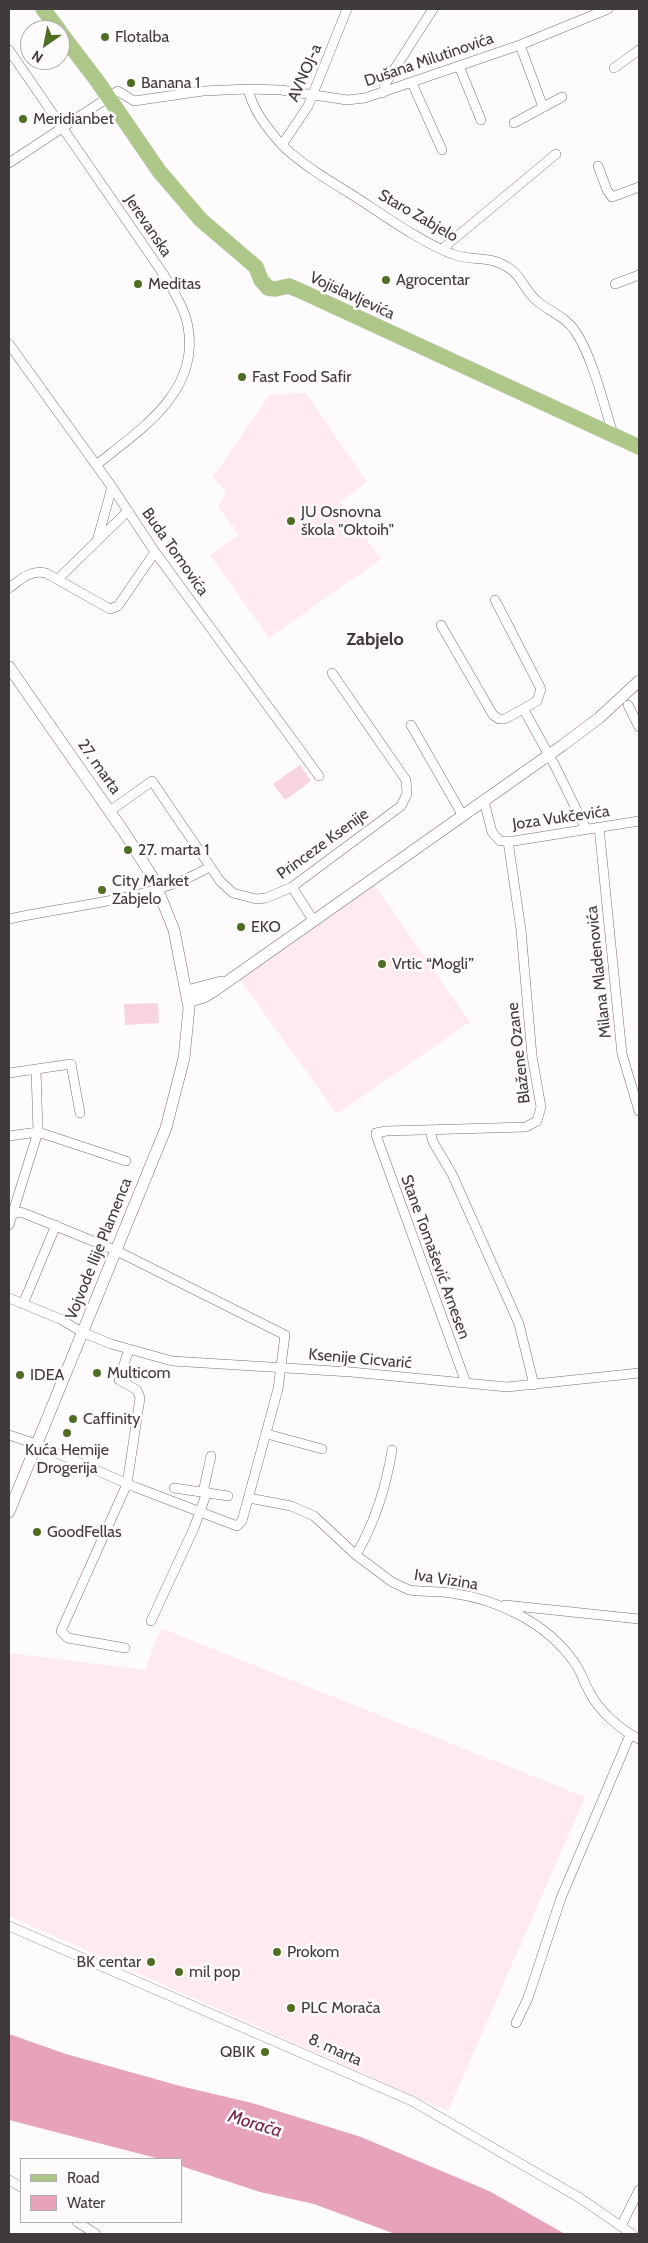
<!DOCTYPE html>
<meta charset="utf-8">
<style>
body{margin:0}
#map{position:relative;width:648px;height:2243px;overflow:hidden;background:#fefbfc;font-family:Cabin,sans-serif}
canvas{display:block}
.frame{position:absolute;inset:0;border:10px solid #403a3c;pointer-events:none}
.legend{position:absolute;left:20px;top:2158px;width:162px;height:65px;box-sizing:border-box;background:#fefbfc;border:1px solid #b2aeaf;margin:0;padding:6px 9px;list-style:none;font-size:15px;color:#403a3c}
.legend li{display:flex;align-items:center;gap:10px;height:25px}
.legend b{width:25px;border:1px solid #b2aeaf}
.north{position:absolute;left:20px;top:20px;width:50px;height:50px;box-sizing:border-box;background:#fefbfc;border:1px solid #b2aeaf;border-radius:50%;rotate:213deg;font-size:14px;font-weight:700;line-height:20px;text-align:center;color:#403a3c}
.north::after{content:'';display:block;margin:auto;width:18px;height:22px;background:#4f6d23;clip-path:polygon(50% 0,100% 100%,50% 72%,0 100%)}
</style>
<div id="map">
<canvas width="648" height="2243"></canvas>
<div class="frame"></div>
<ul class="legend">
<li><b style="height:6px;background:#adc788"></b>Road</li>
<li><b style="height:14px;background:#e7a3bc"></b>Water</li>
</ul>
<div class="north">N</div>
</div>
<script>
const g = document.querySelector('canvas').getContext('2d');
g.lineJoin = 'round';
function fill(path, color) {
  g.fillStyle = color;
  g.fill(path, 'evenodd');
}
function trace(path, color, width, dash) {
  g.strokeStyle = color;
  g.lineWidth = width;
  g.lineCap = dash ? 'butt' : 'round';
  g.setLineDash(dash || []);
  g.stroke(path);
}
function label(font, color, halo, rows, align = 'center') {
  g.font = font + ' Cabin,sans-serif';
  g.lineWidth = 5;
  g.setLineDash([]);
  g.textBaseline = 'middle';
  g.strokeStyle = halo;
  g.fillStyle = color;
  for (const [text, x, y, turn = 0] of rows) {
    g.save();
    g.translate(x, y);
    g.rotate((+turn || 0) * Math.PI / 180);
    g.textAlign = isNaN(turn) ? turn : align;
    if (halo) g.strokeText(text, 0, 0);
    g.fillText(text, 0, 0);
    g.restore();
  }
}
const built = new Path2D(`
 M 306,393 L 367,482 L 340,502 L 381,559 L 269,638 L 210,555 L 239,535 L 218,507 L 226,492 L 213,477 L 270,394 Z
 M 374,884 L 470,1022 L 337,1114 L 240,980 Z
 M 161,1628 L 585,1797 L 448,2111 L 9,1916 L 9,1653 L 145,1670 Z`);
const green = new Path2D(`
 M 300,765 L 311,781 L 285,800 L 273,784 Z
 M 158,1003 L 159,1023 L 125,1025 L 124,1004 Z`);
const water = new Path2D(`
 M 9,2034 L 66,2054 L 180,2086 L 252,2103 L 361,2137 L 489,2191 L 565,2234 L 395,2234 L 314,2204 L 260,2192 L 181,2166 L 181,2159 L 160,2159 L 9,2120 Z`);
const minor = new Path2D(`
 M 520,45 L 543,107
 M 9,50 L 164,275 C 173,291 185,308 188,327 C 200,392 140,430 96,465
 M 459,66 L 481,120
 M 614,68 L 639,50
 M 412,83 L 442,150
 M 248,89 C 253,110 268,130 283,146 C 303,165 328,180 351,194 C 382,214 419,241 452,254 C 466,260 483,257 497,262 C 523,272 520,286 537,301 C 549,311 566,317 575,331 C 592,355 604,405 613,434
 M 383,93 L 385,84 L 433,9
 M 514,123 L 562,97
 M 282,145 L 308,106 L 347,9
 M 9,163 L 118,91 L 134,101 L 203,91 L 248,89 L 281,90 L 347,100 L 365,98 L 520,45 L 608,9
 M 598,166 L 607,190 L 612,197 L 639,187
 M 442,249 L 556,154
 M 615,284 L 639,275
 M 9,344 L 112,487 L 155,552 L 319,776
 M 99,539 L 128,511
 M 58,579 L 97,541 L 112,487
 M 9,588 C 20,580 31,569 46,573 L 110,609 L 118,606 L 155,552
 M 441,625 L 493,715 L 499,719 L 505,719 L 537,701 L 541,689 L 495,600
 M 628,705 L 639,727
 M 524,710 L 555,766 L 586,829
 M 411,725 L 463,816
 M 484,801 L 492,832 L 500,841 L 514,841 L 639,821
 M 110,811 L 152,781 L 220,881 L 233,893 L 256,899 L 266,898 L 292,887 L 401,806 L 407,794 L 406,780 L 332,673
 M 599,827 L 622,1054 L 639,1111
 M 292,887 L 313,920
 M 9,919 C 72,905 155,900 209,867
 M 9,1073 L 71,1064 L 80,1113
 M 430,1130 L 433,1142 L 452,1174 L 519,1324 L 534,1385
 M 9,1136 L 38,1132 L 126,1161
 M 9,1225 L 38,1132 L 36,1070
 M 9,1298 L 60,1319 L 82,1332 L 111,1344 L 172,1361 L 351,1372 L 507,1387 L 639,1373
 M 23,1304 L 56,1225
 M 466,1383 L 376,1135 L 376,1133 L 386,1131 L 526,1127 L 537,1121 L 541,1107 L 532,1056 L 521,930 L 508,841
 M 267,1434 L 322,1449
 M 9,1435 L 36,1444 L 135,1487 L 237,1526 L 242,1521 L 278,1389 L 285,1335 L 115,1250 L 26,1214 L 20,1212 L 13,1214
 M 174,1488 L 228,1496
 M 203,1492 L 211,1456
 M 249,1498 L 291,1506 L 314,1516 L 356,1555 L 392,1582 L 409,1590 C 423,1592 437,1591 451,1593 C 497,1599 547,1623 574,1662 C 581,1671 584,1683 590,1693 C 599,1711 621,1730 639,1739
 M 356,1555 C 375,1522 386,1488 392,1450
 M 505,1605 L 639,1619
 M 151,1621 L 194,1528 L 207,1492
 M 125,1648 L 68,1638 L 61,1631 L 127,1484 L 140,1398 L 137,1390 L 119,1380 L 129,1349
 M 9,1926 L 412,2101 L 580,2198 L 632,2234
 M 516,2023 L 528,1998 L 561,1898 L 630,1735
 M 9,2180 L 21,2187
 M 77,2222 L 96,2234
 M 621,2226 L 639,2190`);
const tertiary = new Path2D(`
 M 9,667 L 124,832 L 153,878 L 174,930 L 189,1008 L 184,1058 L 166,1128 L 9,1512
 M 187,991 L 221,982
 M 188,1002 L 204,997 L 214,991 L 563,745 L 599,718 L 639,681`);
const primary = new Path2D(`
 M 43,9 L 59,30
 M 60,32 L 98,82 L 159,171 L 201,220 L 256,267 L 261,280 L 268,288 L 275,289 L 289,286 L 303,292 L 639,447`);
const markers = [
 [105,37,5,"#4f6d23"],
 [131,83,5,"#4f6d23"],
 [23,119,5,"#4f6d23"],
 [386,280,5,"#4f6d23"],
 [138,284,5,"#4f6d23"],
 [242,377,5,"#4f6d23"],
 [291,521,5,"#4f6d23"],
 [128,850,5,"#4f6d23"],
 [102,890,5,"#4f6d23"],
 [241,927,5,"#4f6d23"],
 [382,964,5,"#4f6d23"],
 [97,1373,5,"#4f6d23"],
 [20,1375,5,"#4f6d23"],
 [73,1419,5,"#4f6d23"],
 [67,1433,5,"#4f6d23"],
 [37,1532,5,"#4f6d23"],
 [277,1952,5,"#4f6d23"],
 [151,1962,5,"#4f6d23"],
 [179,1972,5,"#4f6d23"],
 [291,2008,5,"#4f6d23"],
 [265,2052,5,"#4f6d23"]
];
const poiNames = [
 ["Flotalba",115,37],
 ["Banana 1",141,83],
 ["Meridianbet",33,119],
 ["Agrocentar",396,280],
 ["Meditas",148,284],
 ["Fast Food Safir",252,377],
 ["JU Osnovna",301,512],
 ["škola \"Oktoih\"",301,530],
 ["27. marta 1",138,850],
 ["City Market",112,881],
 ["Zabjelo",112,899],
 ["EKO",251,927],
 ["Vrtic “Mogli”",392,964],
 ["Multicom",107,1373],
 ["IDEA",30,1375],
 ["Caffinity",83,1419],
 ["Kuća Hemije",67,1450,"center"],
 ["Drogerija",67,1468,"center"],
 ["GoodFellas",47,1532],
 ["Prokom",287,1952],
 ["BK centar",141,1962,"right"],
 ["mil pop",189,1972],
 ["PLC Morača",301,2008],
 ["QBIK",255,2052,"right"]
];
const streetNames = [
 ["Dušana Milutinovića",429,60,-19],
 ["AVNOJ-a",305,73,-66],
 ["Staro Zabjelo",418,216,30],
 ["Jerevanska",148,226,56],
 ["Vojislavljevića",352,296,25],
 ["Buda Tomovića",175,552,55],
 ["27. marta",99,767,55],
 ["Joza Vukčevića",561,818,-8],
 ["Princeze Ksenije",323,844,-36],
 ["Milana Mladenovića",599,972,-96],
 ["Blažene Ozane",519,1053,-97],
 ["Vojvode Ilije Plamenca",99,1249,-68],
 ["Stane Tomašević Arnesen",435,1257,70],
 ["Ksenije Cicvarić",360,1359,5],
 ["Iva Vizina",446,1580,9],
 ["8. marta",335,2050,24]
];
const neighbourhoodNames = [
 ["Zabjelo",375,640]
];
const waterNames = [
 ["Morača",255,2124,17]
];
fill(built, '#ffeaf1');
fill(green, '#f8d4e1');
fill(water, '#e7a3bc');
trace(minor, '#7c6d72', 10);
trace(tertiary, '#7c6d72', 12);
trace(primary, '#d9d8d8', 16);
trace(minor, '#fff', 9);
trace(tertiary, '#fff', 11);
trace(primary, '#adc788', 15);
for (const [x, y, r, color] of markers) {
  const dot = new Path2D();
  dot.arc(x, y, r, 0, 2 * Math.PI);
  g.fillStyle = color;
  g.fill(dot);
  trace(dot, '#fefbfc', 2);
}
label('16px', '#403a3c', '#fefbfc', poiNames, 'left');
label('16px', '#403a3c', '#fefbfc', streetNames);
label('bold 18px', '#403a3c', '#fefbfc', neighbourhoodNames);
label('italic 18px', '#732549', '#fefbfc', waterNames);
</script>
